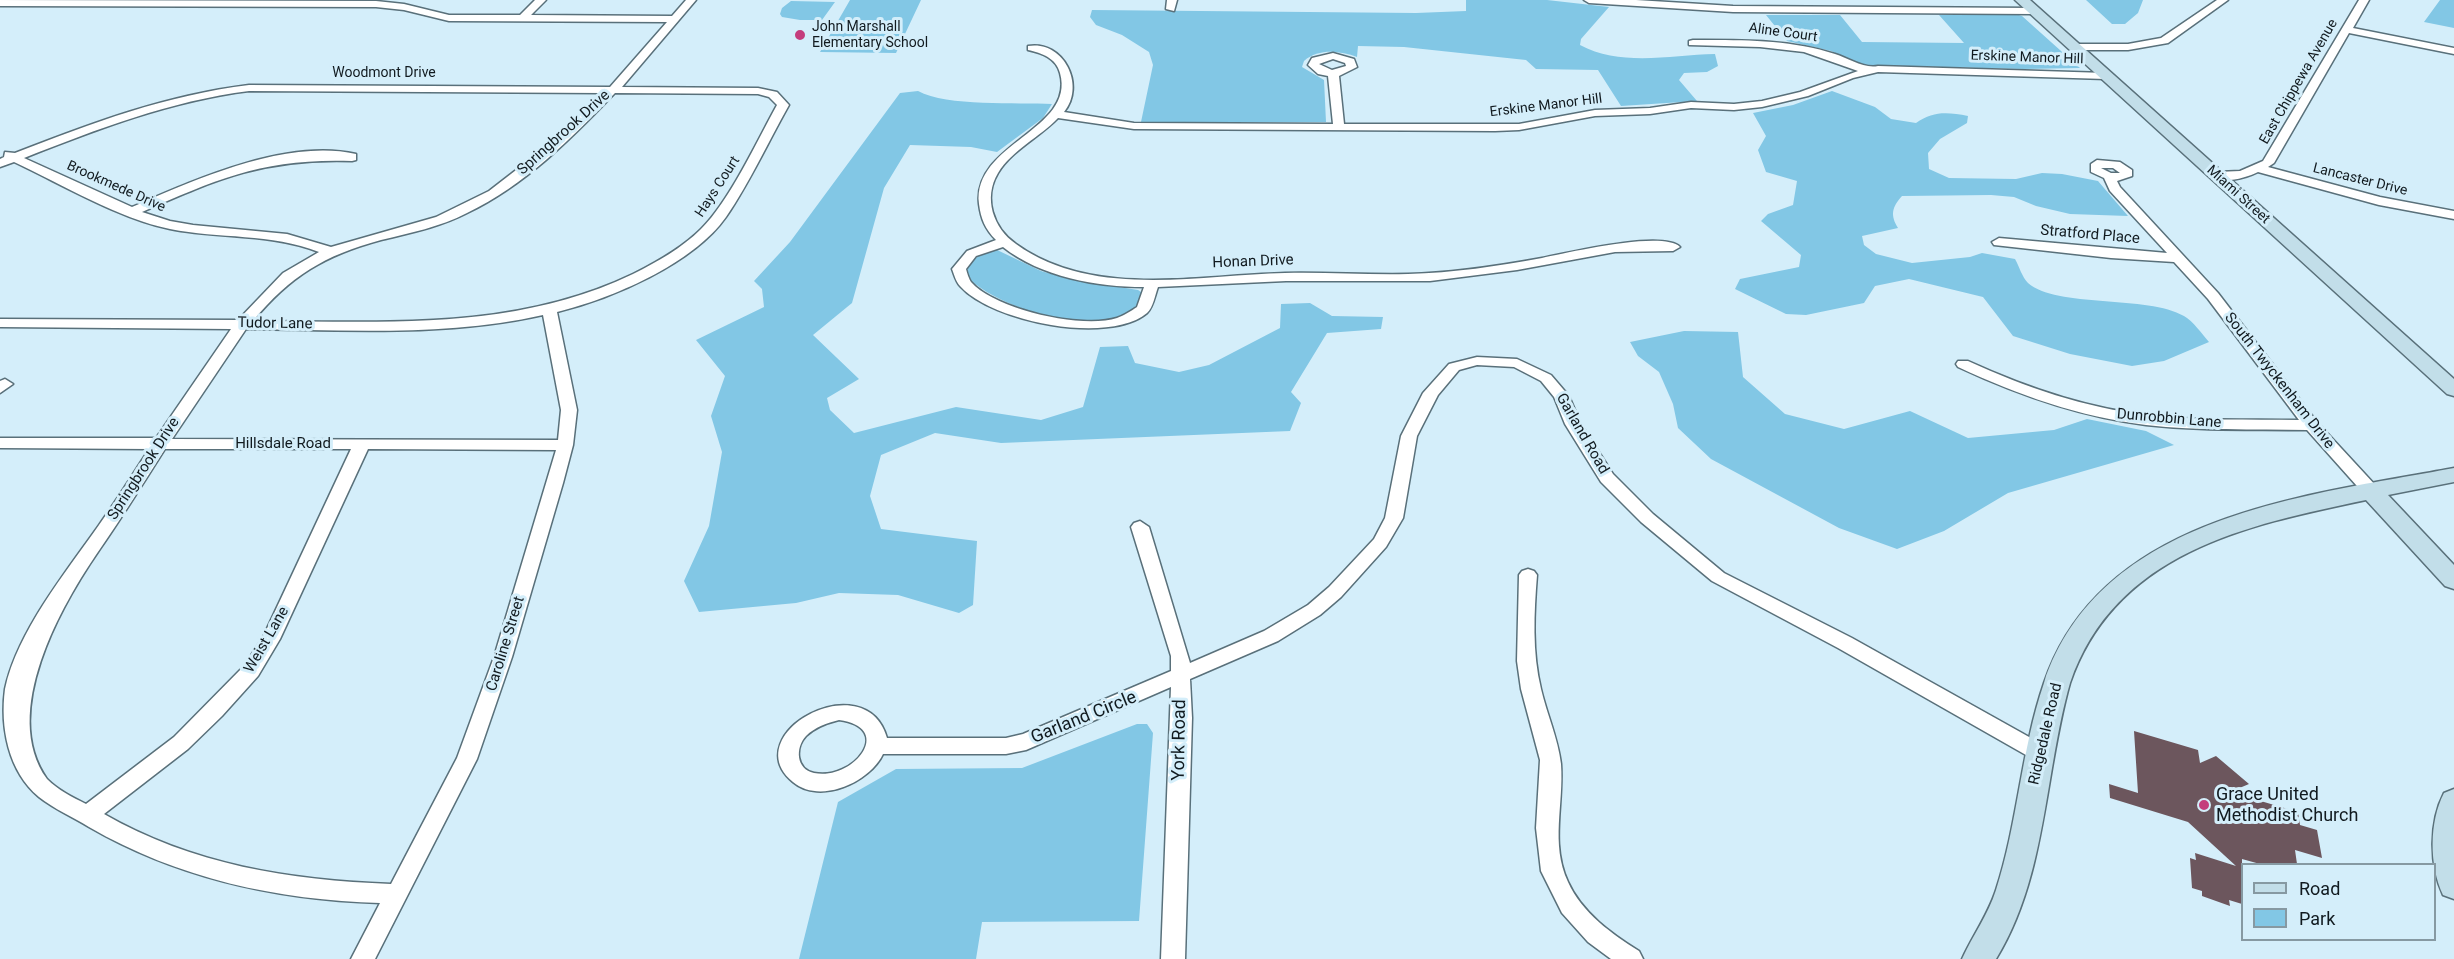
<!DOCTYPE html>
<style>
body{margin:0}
#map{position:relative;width:2454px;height:959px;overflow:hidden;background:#d4eefa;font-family:Roboto,sans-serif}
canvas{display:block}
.legend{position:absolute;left:2241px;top:863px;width:195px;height:78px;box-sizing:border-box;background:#d4eefa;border:2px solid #8699a2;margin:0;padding:8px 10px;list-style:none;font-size:18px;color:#111a1f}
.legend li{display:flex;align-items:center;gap:12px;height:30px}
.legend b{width:30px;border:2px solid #8699a2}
</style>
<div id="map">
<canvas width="2454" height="959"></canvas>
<ul class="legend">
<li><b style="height:8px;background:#c2dee9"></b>Road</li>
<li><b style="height:16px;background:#82c7e5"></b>Park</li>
</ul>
</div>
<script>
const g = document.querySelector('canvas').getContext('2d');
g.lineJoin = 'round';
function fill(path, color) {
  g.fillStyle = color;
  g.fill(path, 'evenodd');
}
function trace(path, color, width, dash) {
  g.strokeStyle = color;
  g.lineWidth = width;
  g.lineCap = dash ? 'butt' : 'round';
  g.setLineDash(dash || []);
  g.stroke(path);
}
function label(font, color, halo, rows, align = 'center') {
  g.font = font + ' Roboto,sans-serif';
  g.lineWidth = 6;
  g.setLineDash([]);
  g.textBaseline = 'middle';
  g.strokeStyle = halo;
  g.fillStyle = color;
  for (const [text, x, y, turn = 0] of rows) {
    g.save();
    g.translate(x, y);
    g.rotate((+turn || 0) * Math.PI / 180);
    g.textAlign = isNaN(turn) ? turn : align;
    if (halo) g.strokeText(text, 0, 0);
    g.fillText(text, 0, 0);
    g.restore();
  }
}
const green = new Path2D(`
 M 850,0 L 921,0 L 896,53 L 820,52 Z
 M 1466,0 L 1547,0 L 1609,7 L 1581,39 L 1580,45 C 1621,67 1671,55 1715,54 L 1718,66 L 1707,72 L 1684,73 L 1679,80 L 1697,101 L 1621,106 L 1598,70 L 1536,69 L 1526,60 L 1404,47 L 1358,46 L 1357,57 C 1340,51 1319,48 1304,61 L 1302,67 L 1324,80 L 1326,122 L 1141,122 L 1153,65 L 1149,52 L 1122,35 L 1096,25 L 1090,17 L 1092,10 L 1416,13 L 1466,11 Z
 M 2086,0 L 2143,0 L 2138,13 L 2125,24 L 2112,24 Z
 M 2440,0 L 2454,0 L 2454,28 L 2424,22 Z
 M 791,1 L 835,2 L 822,20 L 800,20 L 782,17 L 780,14 L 782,8 Z
 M 2016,14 L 2022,16 L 2080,68 L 2023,69 L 1861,65 L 1831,51 L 1787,41 L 1766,15 L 1840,15 L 1862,42 L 1964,43 L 1939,15 Z
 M 918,91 C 947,107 1017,102 1052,104 L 1043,118 L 997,152 L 971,147 L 910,145 L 884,188 L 852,303 L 813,335 L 859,379 L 827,398 L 830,410 L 854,433 L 956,407 L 1041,420 L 1083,407 L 1100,347 L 1128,346 L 1135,363 L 1179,372 L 1209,365 L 1280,328 L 1281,304 L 1310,303 L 1332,316 L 1383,317 L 1381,329 L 1327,333 L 1291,392 L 1301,403 L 1290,431 L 1001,443 L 935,433 L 881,455 L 870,496 L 881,529 L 977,541 L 973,605 L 959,613 L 898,595 L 839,593 L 796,603 L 699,612 L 684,581 L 709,526 L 722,452 L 711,416 L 725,376 L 696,340 L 764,307 L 762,289 L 754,281 L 790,242 L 900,93 Z
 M 1832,91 L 1875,107 L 1891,119 L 1916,123 C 1933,111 1947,112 1968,116 L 1967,123 L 1940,139 L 1928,153 L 1929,169 L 1949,178 L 2016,179 L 2042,173 L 2062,174 L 2098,181 L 2128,216 L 2070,214 L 2036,206 L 2014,197 L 1991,195 L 1902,196 C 1892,207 1890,215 1898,228 L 1862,236 L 1864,245 L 1876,254 L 1912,263 L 1970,257 L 1982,253 L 2015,259 C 2019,266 2022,277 2028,283 C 2056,308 2148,295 2184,316 C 2193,321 2202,334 2209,342 L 2164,361 L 2132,366 L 2070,354 L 2013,336 L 1983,297 L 1909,279 L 1875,286 L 1864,303 L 1806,315 L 1786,314 L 1735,289 L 1740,279 L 1799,267 L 1801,255 L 1761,221 L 1768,214 L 1793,205 L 1797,181 L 1766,172 L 1758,150 L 1766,136 L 1753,113 L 1793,105 Z
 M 995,249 L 1041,271 L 1069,279 L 1138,290 L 1144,294 L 1140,309 C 1131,312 1122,318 1114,319 C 1070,328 1002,308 969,279 L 967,265 L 985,251 Z
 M 1684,331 L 1738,332 L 1743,377 L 1785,414 L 1844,429 L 1910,411 L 1968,438 L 2054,430 L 2087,419 L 2146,431 L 2174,445 L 2008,493 L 1944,531 L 1897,549 L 1839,528 L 1711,459 L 1678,428 L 1673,404 L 1659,372 L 1638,356 L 1630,342 Z
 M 1137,724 L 1147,724 L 1153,733 L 1139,921 L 982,922 L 976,959 L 799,959 L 838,802 L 896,769 L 1022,768 Z`);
const building = new Path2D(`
 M 2134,731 L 2198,750 L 2200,763 L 2216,756 L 2249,784 L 2230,792 L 2298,812 L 2300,825 L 2317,830 L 2322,858 L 2295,850 L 2297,864 L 2260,864 L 2242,859 L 2242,904 L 2229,900 L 2230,906 L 2202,896 L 2202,891 L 2192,888 L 2190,858 L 2196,860 L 2195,853 L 2236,866 L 2188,822 L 2110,798 L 2109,784 L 2138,793 Z`);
const street = new Path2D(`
 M 0,0 L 376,1 L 404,4 L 449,15 L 520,15 L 535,0 L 546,0 L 531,15 L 672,16 L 686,0 L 696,0 L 622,87 L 758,88 L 777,92 L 789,105 C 768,142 750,182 726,217 C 693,264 611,299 557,312 L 577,410 L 573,445 L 563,483 L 512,657 L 477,759 L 375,959 L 351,959 L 380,903 C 277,900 179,879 89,827 C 73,817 54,809 39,797 C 8,771 0,727 5,689 C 17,632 66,572 99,525 C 117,500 133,474 149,449 L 0,448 L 0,438 L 156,438 L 231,329 L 0,327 L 0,319 L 238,320 L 283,273 L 319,252 C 271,233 219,239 170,229 C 120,219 61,184 14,162 L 0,167 L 0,159 L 4,157 L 5,152 L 15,153 C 92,123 167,95 249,85 L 610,87 L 667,22 L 449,21 L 404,10 L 376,7 L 0,6 ZM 249,91 L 603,93 L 551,143 L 489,191 L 436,217 L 331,247 L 287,234 L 193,225 L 170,221 L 142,212 C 219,178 266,158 352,161 L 356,160 L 356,154 C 287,138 194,180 132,207 L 24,158 C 98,129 170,101 249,91 ZM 615,93 L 758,94 L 769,97 L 777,105 C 757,141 729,202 701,229 C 682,248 657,262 633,274 C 512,332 382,321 253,321 C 290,276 325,255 381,240 C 410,233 440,227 467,213 C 525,185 571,139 615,93 ZM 543,315 L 561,410 L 558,440 L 172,439 L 246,329 C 344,330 446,337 543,315 ZM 165,449 L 351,449 L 263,637 L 244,666 L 174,737 L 86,804 C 72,797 58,790 47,779 C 0,713 60,607 100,549 C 123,516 144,482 165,449 ZM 368,449 L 556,450 L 494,657 L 457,758 L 391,884 C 289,880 193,865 104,814 L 188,749 L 222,716 L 258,676 L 280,639 Z
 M 1167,0 L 1177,0 L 1174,11 L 1166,9 Z
 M 1584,0 L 1636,0 L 1733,6 L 2033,8 L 2038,11 L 2033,14 L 1733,12 L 1589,3 Z
 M 2217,0 L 2228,0 L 2168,43 L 2128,50 L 2074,50 L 2069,47 L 2074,44 L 2128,44 L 2161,38 Z
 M 2359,0 L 2369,0 L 2353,28 L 2454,48 L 2454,54 L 2349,33 L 2274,163 L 2268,167 L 2380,197 L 2454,211 L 2454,219 L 2379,205 L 2258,172 C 2246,178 2222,185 2211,176 L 2217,172 L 2240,171 L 2263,161 Z
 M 1693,40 C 1740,40 1789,39 1835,54 C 1848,58 1864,69 1878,66 L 2106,73 L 2111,76 L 2106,79 L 1878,72 L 1853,78 L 1808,96 L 1762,107 L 1734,110 L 1691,108 L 1650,114 L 1595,116 L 1519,130 L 1495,131 L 1134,129 L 1058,118 C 1040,137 1012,150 998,173 C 983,198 993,228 1016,244 C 1092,299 1199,275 1285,273 C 1326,272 1367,275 1408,274 C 1453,273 1498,266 1542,258 C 1567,253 1663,230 1680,247 L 1673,251 L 1615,252 L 1517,270 L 1430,281 L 1286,281 L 1158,287 C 1155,295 1153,308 1147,313 C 1109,345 992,322 960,286 C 956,282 954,274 952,269 L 967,251 L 996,240 C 985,229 981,219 979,204 C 972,143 1076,130 1060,73 C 1056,58 1042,53 1028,50 L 1028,46 C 1064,40 1086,86 1064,112 L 1134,123 L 1333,124 L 1328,76 L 1318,74 L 1308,65 L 1312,58 L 1333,53 L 1354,59 L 1357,67 L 1339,76 L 1344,124 L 1519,124 L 1595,110 L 1650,108 L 1691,102 L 1734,104 L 1762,101 L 1800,92 L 1858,71 L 1804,52 L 1760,47 L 1689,45 L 1689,41 ZM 1333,59 L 1345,63 L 1346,66 L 1332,70 L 1319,64 ZM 1003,247 C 1041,277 1097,287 1144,287 L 1137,307 C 1131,311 1123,316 1117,318 C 1082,329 996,310 971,282 C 969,279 967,273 966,269 L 976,256 Z
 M 2097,160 L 2120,162 L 2132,170 L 2132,176 L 2117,181 L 2120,187 L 2218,293 L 2317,422 L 2377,487 L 2379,491 L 2377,495 L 2365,495 L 2307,430 C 2253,429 2199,431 2146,425 C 2080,417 2018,395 1958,367 L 1956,364 L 1958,361 L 1968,361 C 2025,387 2085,408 2148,415 C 2198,421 2249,419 2299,420 L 2208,299 L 2174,262 L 2111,258 L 1994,245 L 1992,242 L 1999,238 L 2167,253 L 2110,191 L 2104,178 L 2091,172 L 2091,164 ZM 2101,168 L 2113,168 L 2120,173 L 2111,173 Z
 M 1477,357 L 1517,359 L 1551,375 L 1569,396 L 1581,424 L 1613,474 L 1653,514 L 1724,573 L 1852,638 L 2047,747 L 2050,753 L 2047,759 L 2040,761 L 2033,759 L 1838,648 L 1712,581 L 1641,522 L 1601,482 L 1565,424 L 1554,397 L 1541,381 L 1514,367 L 1477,365 L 1459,370 L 1438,395 L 1417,436 L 1403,518 L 1386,547 L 1341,597 L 1320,615 L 1278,641 L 1190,679 L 1192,718 L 1185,959 L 1161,959 L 1171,687 L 1026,750 L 1006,754 L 883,754 C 870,782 820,805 793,782 C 735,734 866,663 887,738 L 1006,738 L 1023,734 L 1171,671 L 1171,656 L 1131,527 L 1134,523 L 1140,521 L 1149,527 L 1190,663 L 1264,631 L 1308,605 L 1329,587 L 1374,539 L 1385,518 L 1401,436 L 1423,393 L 1449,364 ZM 839,720 C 896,728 853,781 814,773 C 796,769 795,748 806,736 C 815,727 827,723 839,720 Z
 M 5,379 L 13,384 L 0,393 L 0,381 Z
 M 1528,569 L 1534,571 L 1537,575 C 1534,613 1532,652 1541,689 C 1547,715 1558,738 1561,764 C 1564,805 1550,843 1568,882 C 1582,913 1612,934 1639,951 L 1643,959 L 1611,959 L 1588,942 L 1562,913 L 1541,871 L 1536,828 L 1540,760 L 1521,689 L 1517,661 L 1519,575 L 1522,571 Z`);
const secondary = new Path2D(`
 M 2015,0 L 2030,0 L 2454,379 L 2454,396 L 2447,394 Z
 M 2454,468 L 2454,482 L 2388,495 L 2454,565 L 2454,589 L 2445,586 L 2366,500 C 2247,525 2115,552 2070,683 C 2044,774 2047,876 1996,959 L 1962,959 C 1973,935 1988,915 1996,890 C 2018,823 2021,750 2044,683 C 2100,515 2305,496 2454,468 Z
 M 2454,789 L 2454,899 L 2443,895 C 2429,865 2429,822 2444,793 Z`);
const markers = [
 [800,35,6,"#c43d7c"],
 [2204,805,6,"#c43d7c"]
];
const farPoinames = [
 ["John Marshall",812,27],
 ["Elementary School",812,43]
];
const farStreetnames = [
 ["Aline Court",1783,33,8],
 ["Erskine Manor Hill",2027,58,2],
 ["Woodmont Drive",384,73],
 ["East Chippewa Avenue",2299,82,-60],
 ["Erskine Manor Hill",1546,106,-7],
 ["Lancaster Drive",2360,180,14],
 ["Brookmede Drive",116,187,24],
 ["Hays Court",718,187,-57],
 ["Miami Street",2238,195,42]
];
const streetNames = [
 ["Springbrook Drive",564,133,-42],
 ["Stratford Place",2090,235,5],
 ["Honan Drive",1253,262,-2],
 ["Tudor Lane",275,324,1],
 ["South Twyckenham Drive",2279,381,52],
 ["Dunrobbin Lane",2169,419,5],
 ["Garland Road",1582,434,60],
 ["Hillsdale Road",283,444],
 ["Springbrook Drive",144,469,-57],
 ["Weist Lane",267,640,-60],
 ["Caroline Street",506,644,-73],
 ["Ridgedale Road",2046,734,-77]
];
const nearStreetnames = [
 ["Garland Circle",1084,718,-22],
 ["York Road",1180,740,-89]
];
const nearPoinames = [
 ["Grace United",2216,795],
 ["Methodist Church",2216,816]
];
fill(green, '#82c7e5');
fill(building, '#6c565d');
trace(street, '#59707a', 3);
trace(secondary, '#59707a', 3);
fill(street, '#fff');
fill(secondary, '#c2dee9');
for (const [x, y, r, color] of markers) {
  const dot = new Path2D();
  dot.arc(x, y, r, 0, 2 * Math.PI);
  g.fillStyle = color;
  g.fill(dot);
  trace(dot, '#d4eefa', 2);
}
label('14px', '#111a1f', '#d4eefa', farPoinames, 'left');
label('14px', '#111a1f', '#d4eefa', farStreetnames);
label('15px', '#111a1f', '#d4eefa', streetNames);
label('18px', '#111a1f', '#d4eefa', nearStreetnames);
label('18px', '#111a1f', '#d4eefa', nearPoinames, 'left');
</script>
